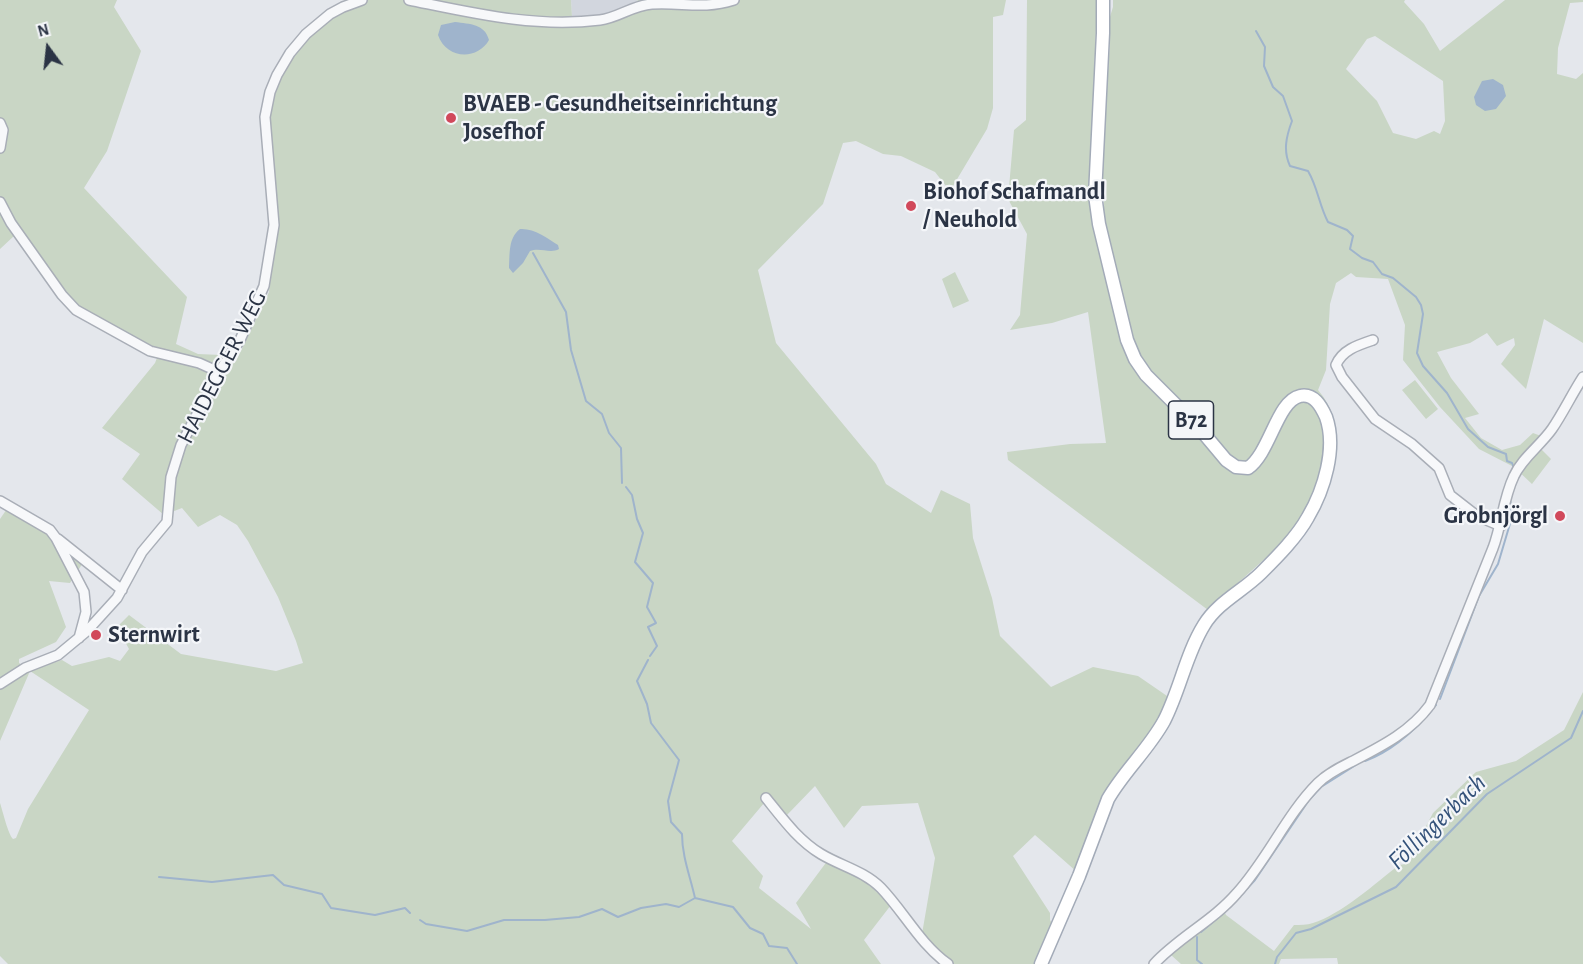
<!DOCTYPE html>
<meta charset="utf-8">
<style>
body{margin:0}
#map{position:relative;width:1583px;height:964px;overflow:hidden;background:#e4e7ec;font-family:"Alegreya Sans",sans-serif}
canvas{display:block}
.north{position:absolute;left:18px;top:18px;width:60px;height:60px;-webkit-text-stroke:4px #f4f6f9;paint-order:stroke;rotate:345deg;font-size:16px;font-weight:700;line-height:24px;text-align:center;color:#2b3445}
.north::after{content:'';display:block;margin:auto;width:21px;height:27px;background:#2b3445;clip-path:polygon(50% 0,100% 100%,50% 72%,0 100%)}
</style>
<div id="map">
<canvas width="1583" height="964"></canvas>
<div class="north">N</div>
</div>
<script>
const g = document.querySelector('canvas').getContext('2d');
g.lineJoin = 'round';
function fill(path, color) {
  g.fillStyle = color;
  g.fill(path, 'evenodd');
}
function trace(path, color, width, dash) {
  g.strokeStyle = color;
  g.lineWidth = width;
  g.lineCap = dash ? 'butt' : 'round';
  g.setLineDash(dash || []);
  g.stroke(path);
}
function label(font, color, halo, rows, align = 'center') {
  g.font = font + ' "Alegreya Sans",sans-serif';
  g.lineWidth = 4.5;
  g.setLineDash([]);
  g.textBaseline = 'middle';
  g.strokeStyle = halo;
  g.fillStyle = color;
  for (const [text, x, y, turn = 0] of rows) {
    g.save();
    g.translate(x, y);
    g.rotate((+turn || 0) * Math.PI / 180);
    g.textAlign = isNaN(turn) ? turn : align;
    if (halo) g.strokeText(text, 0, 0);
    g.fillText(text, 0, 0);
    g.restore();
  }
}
const built = new Path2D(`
 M 571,0 L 638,0 L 629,9 L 595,17 L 581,18 L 572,17 Z`);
const green = new Path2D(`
 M 0,0 L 117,0 L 114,7 L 141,51 L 107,151 L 84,188 L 187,297 L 176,344 L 198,354 L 221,355 L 236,361 L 269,292 L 274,230 L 266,132 L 277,75 L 318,24 L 362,0 L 409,0 L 567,23 L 626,12 L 638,0 L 1006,0 L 1003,15 L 993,17 L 993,108 L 987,129 L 950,191 L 935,172 L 901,156 L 883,154 L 856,141 L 843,143 L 823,204 L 758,270 L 776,343 L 876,464 L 886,484 L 931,513 L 941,490 L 970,504 L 973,538 L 992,598 L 1000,636 L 1051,687 L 1093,667 L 1138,676 L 1170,698 L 1152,733 L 1108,789 L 1094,818 L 1077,872 L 1035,835 L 1013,856 L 1050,913 L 1050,920 L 1053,925 L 1035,964 L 954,964 L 936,951 L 922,934 L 935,858 L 918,803 L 862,806 L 844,828 L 815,786 L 787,815 L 770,796 L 732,841 L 763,876 L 759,888 L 811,929 L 796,903 L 828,860 L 860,877 L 891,905 L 864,940 L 881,964 L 8,964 L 0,956 L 0,803 C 3,812 8,834 13,839 L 16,838 L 28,809 L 89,710 L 30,671 L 0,741 L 0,519 L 11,503 L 86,558 L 70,583 L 49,581 L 66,627 L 56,642 L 19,659 L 19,663 L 30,670 L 62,660 L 72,666 L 109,657 L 120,661 L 129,649 L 117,627 L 129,615 L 181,654 L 276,671 L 303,663 L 296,641 L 278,597 L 248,541 L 237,525 L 220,515 L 198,527 L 182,508 L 164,515 L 122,479 L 140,454 L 102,428 L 155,363 L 160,350 L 80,309 L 30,258 L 14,236 L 0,249 Z
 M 438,0 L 571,0 L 572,17 L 521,18 L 440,4 Z
 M 1027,0 L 1097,0 L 1090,193 L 1102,214 C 1106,206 1104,199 1099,192 L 1110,43 L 1109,20 L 1113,7 L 1113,0 L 1405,0 L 1404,2 L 1424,24 L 1440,51 L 1505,0 L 1583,0 L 1583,2 L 1570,3 L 1558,48 L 1557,74 L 1576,79 L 1583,73 L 1583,343 L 1544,319 L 1526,389 L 1501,364 L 1515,345 L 1514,338 L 1497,346 L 1487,333 L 1470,343 L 1437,352 L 1451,378 L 1479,414 L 1465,418 L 1481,438 L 1502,450 L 1520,445 L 1533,433 L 1541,436 L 1535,443 L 1551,459 L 1532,484 L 1514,467 L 1479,449 L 1440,407 L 1403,360 L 1405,325 L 1388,279 L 1356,277 L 1351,273 L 1336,283 L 1330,304 L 1326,370 L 1318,390 C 1349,426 1334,465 1321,504 L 1309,502 L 1296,526 L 1269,555 L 1208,610 L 1008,460 L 1007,452 L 1070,444 L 1106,443 L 1088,312 L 1052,323 L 1010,330 L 1020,315 L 1027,234 L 1008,199 L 1014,130 L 1026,120 ZM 1375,36 L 1443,81 L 1445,121 L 1440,134 L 1434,131 L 1416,139 L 1393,133 L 1377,101 L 1346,69 L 1367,39 Z
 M 955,272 L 969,301 L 953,308 L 942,279 Z
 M 1415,380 L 1438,409 L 1426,419 L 1402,390 Z
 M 1583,692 L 1583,964 L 1338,964 L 1337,958 L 1281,959 L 1279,964 L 1181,964 L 1171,955 L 1224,911 L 1226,915 L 1274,951 L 1294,925 C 1300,925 1307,925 1313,923 C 1340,915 1376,883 1399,865 L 1406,864 L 1433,813 L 1476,772 L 1516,761 L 1564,730 Z`);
const water = new Path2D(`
 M 455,22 C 470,24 485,24 489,40 C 477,61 446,59 438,35 L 441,25 Z
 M 1493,79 L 1503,85 L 1506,96 L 1496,109 L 1485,111 L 1476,105 L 1474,97 L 1482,81 Z
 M 520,229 C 534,228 547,238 558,245 L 559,249 C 550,254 540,247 530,251 L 523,263 L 513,273 L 509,268 C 510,254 508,238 520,229 Z`);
const stream = new Path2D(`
 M 1256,31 L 1265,47 L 1264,66 L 1273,87 L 1283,96 L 1292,121 C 1286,137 1283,151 1290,166 L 1308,171 C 1318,188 1319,205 1328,222 L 1347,230 L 1353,236 L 1350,249 L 1362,258 L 1373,262 L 1382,274 L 1393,278 L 1416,297 L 1421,305 L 1423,314 L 1417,353 L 1423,366 L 1447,393 L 1468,429 L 1488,447 L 1506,454 L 1507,461 L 1512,463 L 1514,468
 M 533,253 L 566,312 L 571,350 L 586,401 L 602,414 L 609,433 L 621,448 L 622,483
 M 626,487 L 632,495 L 637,519 L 643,533 L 635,562 L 653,583 L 647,607 L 656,623 L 648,627 L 657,646 L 650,656
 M 648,660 L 637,681 L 647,704 L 651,723 L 679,760 L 668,801 L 671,822 L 682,834 C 682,856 690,876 695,898
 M 1440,699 L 1479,596 L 1498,564 L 1512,517 L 1510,498
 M 1435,706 L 1436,705
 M 1365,761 C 1392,751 1414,731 1432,710
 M 159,877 L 212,882 L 273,875 L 284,885 L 322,894 L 331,908 L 375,915 L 405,908 L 410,913
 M 1229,908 L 1255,880 L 1309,800 L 1321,787 L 1359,763
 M 420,920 L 426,924 L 467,931 L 504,920 L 545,920 L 579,917 L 602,909 L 618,917 L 641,908 L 666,904 L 679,907 L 695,898 L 733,907 L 750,928 L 763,934 L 769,946 L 787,948 L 797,964
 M 1201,932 L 1225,912
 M 1197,937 L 1197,960 L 1202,964
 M 1275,964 L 1277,957 L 1296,933 L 1311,929 L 1396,887 L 1487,794 L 1571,738 L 1583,711`);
const minor = new Path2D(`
 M 409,0 C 473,13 534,28 600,20 C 618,18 633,5 652,4 C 683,2 702,10 734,0
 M 0,123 L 3,130 L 0,148
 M 0,202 L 11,223 L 62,295 L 76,310 L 150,351 L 199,363 L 219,372
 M 1373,340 C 1358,345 1342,350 1336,365 L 1342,377 L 1375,419 L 1412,444 L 1439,468 L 1450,495 L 1477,516 L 1501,526
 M 0,501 L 50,530 L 56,538 L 84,592 L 86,612 L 79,638
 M 58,539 L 122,590
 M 0,684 L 25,668 L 58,655 L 87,631 L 117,598 L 142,552 L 167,522 L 171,477 L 181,445 L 219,372 L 240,340 L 264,286 L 274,225 L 265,117 L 270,92 L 277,75 L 290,53 L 306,34 L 330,14 L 343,7 L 362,0
 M 766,798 C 783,819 798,840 821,854 C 841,866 864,871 881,888 C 904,912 920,944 948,964
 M 1154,964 C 1179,937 1213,921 1237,893 C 1268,859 1286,815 1318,783 C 1328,773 1341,767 1353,761 C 1382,746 1410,732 1430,705 L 1493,548 C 1502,524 1503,499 1514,476 C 1522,458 1540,446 1552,429 C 1563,413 1572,394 1583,377`);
const major = new Path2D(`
 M 1041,964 L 1079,876 L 1108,799 C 1124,771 1148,750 1164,721 C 1180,690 1186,654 1204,625 C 1218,602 1243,591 1261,573 C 1277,557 1297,537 1308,517 C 1324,490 1337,448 1326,417 C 1321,406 1314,393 1300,396 C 1277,401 1270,453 1248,468 L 1236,467 L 1226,460 L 1200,429 L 1146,375 L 1135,359 L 1127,340 L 1099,224 L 1095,195 L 1103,33 L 1103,0`);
const markers = [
 [451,118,6,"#d1495b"],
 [911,206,6,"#d1495b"],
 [1560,516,6,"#d1495b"],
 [96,635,6,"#d1495b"]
];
const shields = [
 [1191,420,45]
];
const shieldNames = [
 ["B72",1191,420]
];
const poiNames = [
 ["BVAEB - Gesundheitseinrichtung",463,104],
 ["Josefhof",463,132],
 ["Biohof Schafmandl",923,192],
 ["/ Neuhold",923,220],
 ["Grobnjörgl",1548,516,"right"],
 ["Sternwirt",108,635]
];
const streetNames = [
 ["HAIDEGGER WEG",222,367,-63]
];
const waterNames = [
 ["Föllingerbach",1437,822,-44]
];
fill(built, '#d2d6de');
fill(green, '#c9d6c5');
fill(water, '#9fb4cc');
trace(stream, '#9fb4cc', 2);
trace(minor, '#a9aeb7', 12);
trace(major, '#a3abb8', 15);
trace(minor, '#f7f8fa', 9);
trace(major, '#fff', 12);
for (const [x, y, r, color] of markers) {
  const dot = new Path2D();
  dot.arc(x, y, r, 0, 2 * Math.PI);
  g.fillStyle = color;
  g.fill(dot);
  trace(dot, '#f4f6f9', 2);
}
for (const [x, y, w] of shields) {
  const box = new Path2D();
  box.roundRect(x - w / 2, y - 19, w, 38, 4.5);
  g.fillStyle = '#f4f6f9';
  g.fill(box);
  trace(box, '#2b3445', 1.5);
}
label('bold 22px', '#2b3445', null, shieldNames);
label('bold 24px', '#2b3445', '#f4f6f9', poiNames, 'left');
label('24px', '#2b3445', '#f4f6f9', streetNames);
label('italic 26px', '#34527a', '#f4f6f9', waterNames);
</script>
